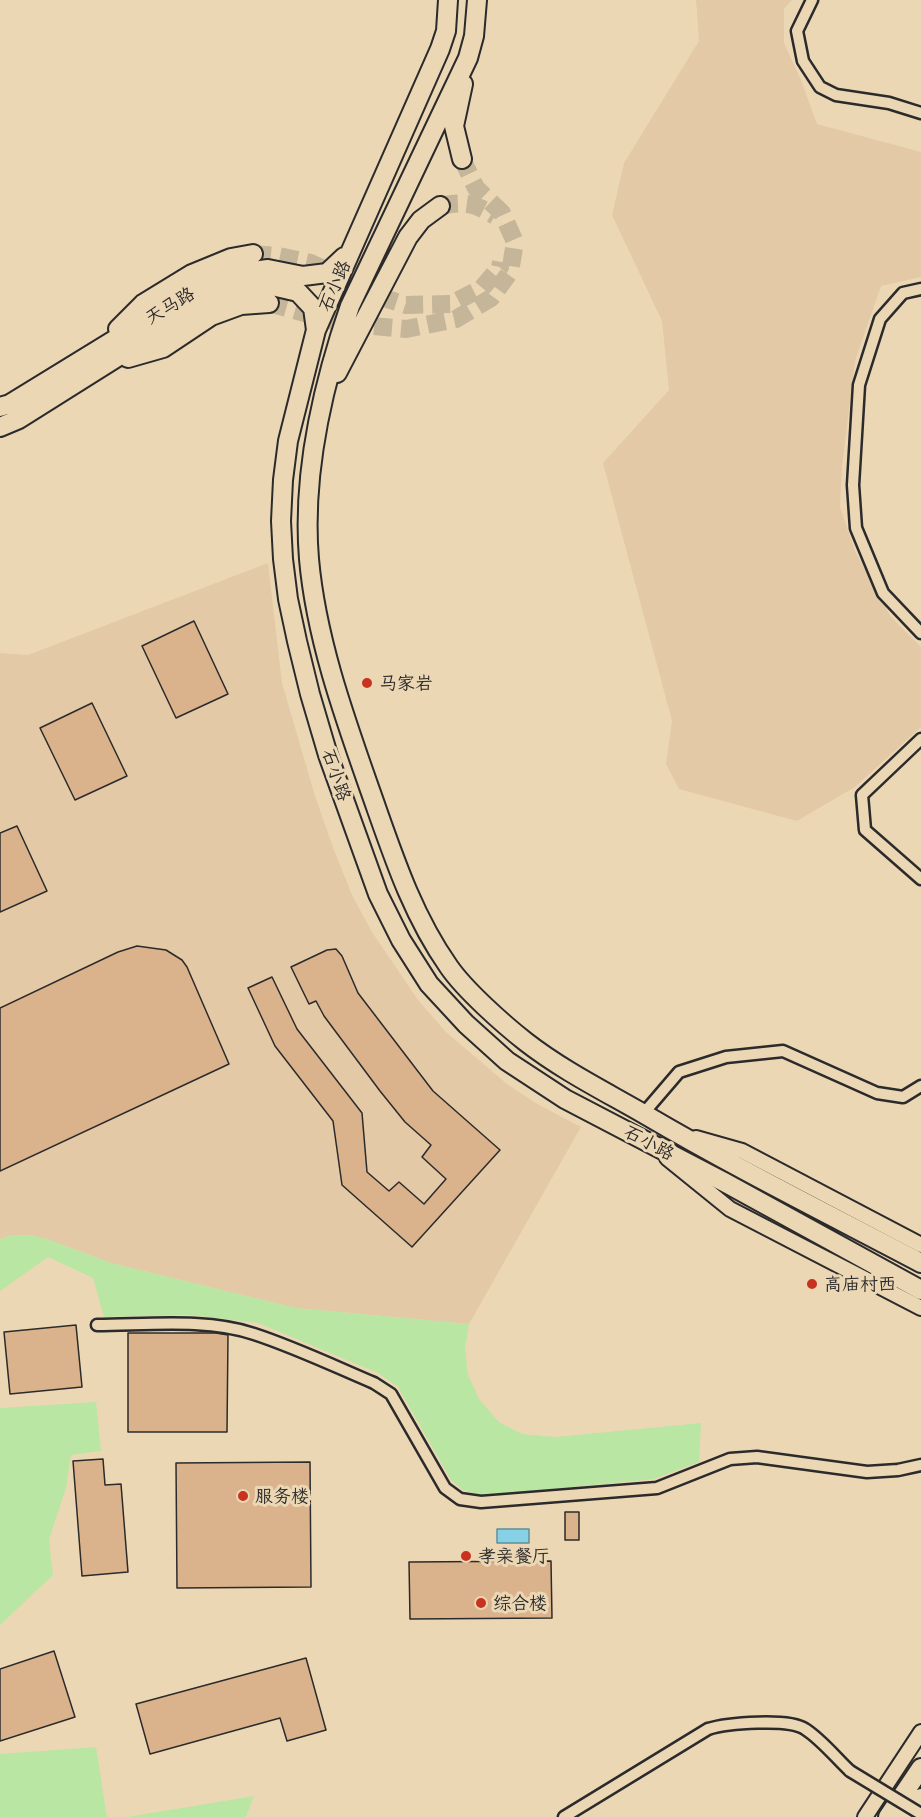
<!DOCTYPE html>
<meta charset="utf-8">
<style>
body{margin:0}
canvas{display:block;background:#ecd7b5}
</style>
<canvas width="921" height="1817"></canvas>
<script>
const g = document.querySelector('canvas').getContext('2d');
g.lineJoin = 'round';
function fill(path, color) {
  g.fillStyle = color;
  g.fill(path, 'evenodd');
}
function trace(path, color, width, dash) {
  g.strokeStyle = color;
  g.lineWidth = width;
  g.lineCap = dash ? 'butt' : 'round';
  g.setLineDash(dash || []);
  g.stroke(path);
}
function label(font, color, halo, rows, align = 'center') {
  g.font = font + ' Mali,"LXGW WenKai TC",sans-serif';
  g.lineWidth = 6;
  g.setLineDash([]);
  g.textBaseline = 'middle';
  g.strokeStyle = halo;
  g.fillStyle = color;
  for (const [text, x, y, turn = 0] of rows) {
    g.save();
    g.translate(x, y);
    g.rotate((+turn || 0) * Math.PI / 180);
    g.textAlign = isNaN(turn) ? turn : align;
    if (halo) g.strokeText(text, 0, 0);
    g.fillText(text, 0, 0);
    g.restore();
  }
}
const built = new Path2D(`
 M 696,0 L 792,0 L 784,9 L 784,43 L 801,80 L 817,124 L 921,152 L 921,277 L 881,286 L 855,361 L 842,467 L 840,507 L 855,551 L 891,617 L 921,647 L 921,727 L 855,787 L 797,821 L 679,789 L 666,764 L 672,721 L 603,463 L 669,390 L 662,321 L 612,215 L 624,163 L 699,41 Z
 M 268,563 L 282,683 L 315,796 L 334,850 L 352,895 L 372,932 L 418,1000 L 446,1032 L 507,1084 L 539,1105 L 581,1127 L 469,1324 L 296,1308 L 111,1263 L 47,1239 L 12,1235 L 0,1239 L 0,653 L 28,655 Z`);
const green = new Path2D(`
 M 12,1235 L 31,1235 L 47,1239 L 111,1263 L 296,1308 L 469,1324 L 465,1349 L 468,1375 L 479,1399 L 499,1422 L 522,1434 L 555,1437 L 701,1423 L 699,1462 L 654,1479 L 482,1496 L 463,1490 L 451,1480 L 398,1387 L 378,1373 L 258,1323 L 191,1315 L 104,1317 L 93,1278 L 48,1257 L 0,1291 L 0,1239 Z
 M 96,1402 L 101,1451 L 71,1455 L 66,1488 L 49,1539 L 53,1575 L 0,1625 L 0,1408 Z
 M 96,1747 L 107,1817 L 0,1817 L 0,1754 Z
 M 254,1796 L 246,1817 L 127,1817 Z`);
const water = new Path2D(`
 M 497,1529 L 529,1529 L 529,1543 L 497,1543 Z`);
const building = new Path2D(`
 M 194,621 L 228,694 L 176,718 L 142,646 Z
 M 92,703 L 127,776 L 75,800 L 40,728 Z
 M 17,826 L 47,891 L 0,912 L 0,833 Z
 M 137,946 L 166,950 L 182,960 L 187,967 L 229,1064 L 0,1171 L 0,1008 L 118,952 Z
 M 336,949 L 342,956 L 358,993 L 433,1091 L 500,1150 L 412,1247 L 342,1185 L 333,1121 L 275,1046 L 248,988 L 272,977 L 297,1029 L 362,1113 L 367,1172 L 389,1191 L 399,1182 L 424,1204 L 446,1179 L 422,1157 L 431,1145 L 405,1122 L 380,1091 L 324,1016 L 316,1001 L 309,1004 L 291,967 L 327,950 Z
 M 76,1325 L 82,1387 L 10,1394 L 4,1332 Z
 M 128,1333 L 216,1333 L 228,1335 L 227,1432 L 128,1432 Z
 M 103,1459 L 105,1485 L 121,1484 L 128,1572 L 82,1576 L 73,1461 Z
 M 310,1462 L 311,1587 L 177,1588 L 176,1463 Z
 M 565,1512 L 579,1512 L 579,1540 L 565,1540 Z
 M 551,1561 L 552,1618 L 410,1619 L 409,1562 Z
 M 54,1651 L 75,1717 L 0,1741 L 0,1669 Z
 M 306,1658 L 326,1730 L 287,1741 L 280,1718 L 150,1754 L 136,1704 Z`);
const primaryTunnel = new Path2D(`
 M 440,206 C 465,201 474,203 495,216
 M 253,254 L 278,256 L 311,263 L 384,298 L 406,305 L 451,304 L 482,288 L 500,267 L 501,262
 M 269,303 L 340,323 L 406,329 L 456,319 L 491,298 L 510,272 L 515,242 L 502,213 L 476,188 L 462,159`);
const minor = new Path2D(`
 M 812,0 L 797,31 L 803,61 L 820,87 L 836,95 L 889,103 L 921,113
 M 921,289 L 903,293 L 880,319 L 859,385 L 853,485 L 856,528 L 883,593 L 921,633
 M 921,739 L 862,795 L 865,830 L 921,879
 M 643,1114 L 679,1072 L 726,1057 L 783,1051 L 877,1093 L 903,1097 L 921,1086
 M 97,1325 C 146,1325 207,1318 254,1334 C 294,1347 334,1366 374,1383 L 391,1394 L 445,1488 L 460,1499 L 481,1502 L 657,1488 L 730,1459 L 757,1457 L 867,1472 L 898,1470 L 921,1465
 M 564,1817 L 708,1729 C 727,1723 789,1718 805,1729 C 822,1740 836,1758 850,1771`);
const tertiary = new Path2D(`
 M 696,1138 L 742,1151 L 921,1245
 M 667,1158 L 730,1209 L 921,1308
 M 865,1817 L 921,1732`);
const primary = new Path2D(`
 M 448,0 L 446,31 L 440,49 L 316,330 L 288,441 L 283,480 L 281,521 L 283,559 L 288,599 L 297,641 L 310,694 L 328,755 L 378,894 L 401,940 L 429,984 L 466,1024 L 507,1061 L 565,1099 L 724,1182 L 921,1290
 M 477,0 L 474,36 L 468,58 L 350,306 C 323,384 302,476 309,559 C 316,638 344,716 370,790 C 392,852 411,913 449,967 C 465,990 503,1024 526,1042 C 562,1070 604,1091 644,1114 C 734,1167 828,1214 921,1263
 M 462,159 L 454,126 L 463,84
 M 118,329 L 143,304 L 192,274 L 231,258 L 253,254
 M 128,358 L 163,348 L 211,316 L 241,305 L 269,303
 M 337,373 L 408,237 L 421,220 L 440,206
 M 0,407 L 10,404 L 199,288 L 233,274 L 268,269 L 303,276 L 327,273 L 344,257
 M 0,427 L 19,419 L 205,302 L 237,289 L 268,285 L 298,292 L 313,308 L 316,330
 M 888,1817 L 921,1768
 M 908,1817 L 921,1798`);
const minorBridge = new Path2D(`
 M 850,1771 L 921,1814`);
const markers = [
 [367,683,6,"#c8321e"],
 [812,1284,6,"#c8321e"],
 [243,1496,6,"#c8321e"],
 [466,1556,6,"#c8321e"],
 [481,1603,6,"#c8321e"]
];
const streetNames = [
 ["石小路",335,286,-67],
 ["天马路",170,306,-31],
 ["石小路",336,775,71],
 ["石小路",649,1143,28]
];
const poiNames = [
 ["马家岩",379,683],
 ["高庙村西",824,1284],
 ["服务楼",255,1496],
 ["孝亲餐厅",478,1556],
 ["综合楼",493,1603]
];
fill(built, '#e3c9a6');
fill(green, '#bae6a3');
fill(water, '#86d1e6');
trace(water, '#628f9b', 1.5);
fill(building, '#dab28b');
trace(building, '#2b2b2b', 1.5);
trace(primaryTunnel, '#c5b599', 18, [18, 9]);
trace(minor, '#2b2b2b', 15);
trace(tertiary, '#2b2b2b', 18);
trace(primary, '#2b2b2b', 22);
trace(minor, '#ecd7b5', 10);
trace(tertiary, '#ecd7b5', 14);
trace(primary, '#ecd7b5', 18);
trace(minorBridge, '#2b2b2b', 15, []);
trace(minorBridge, '#ecd7b5', 10);
for (const [x, y, r, color] of markers) {
  const dot = new Path2D();
  dot.arc(x, y, r, 0, 2 * Math.PI);
  g.fillStyle = color;
  g.fill(dot);
  trace(dot, '#ecd7b5', 2);
}
label('18px', '#2b2b2b', '#ecd7b5', streetNames);
label('18px', '#2b2b2b', '#ecd7b5', poiNames, 'left');
</script>
